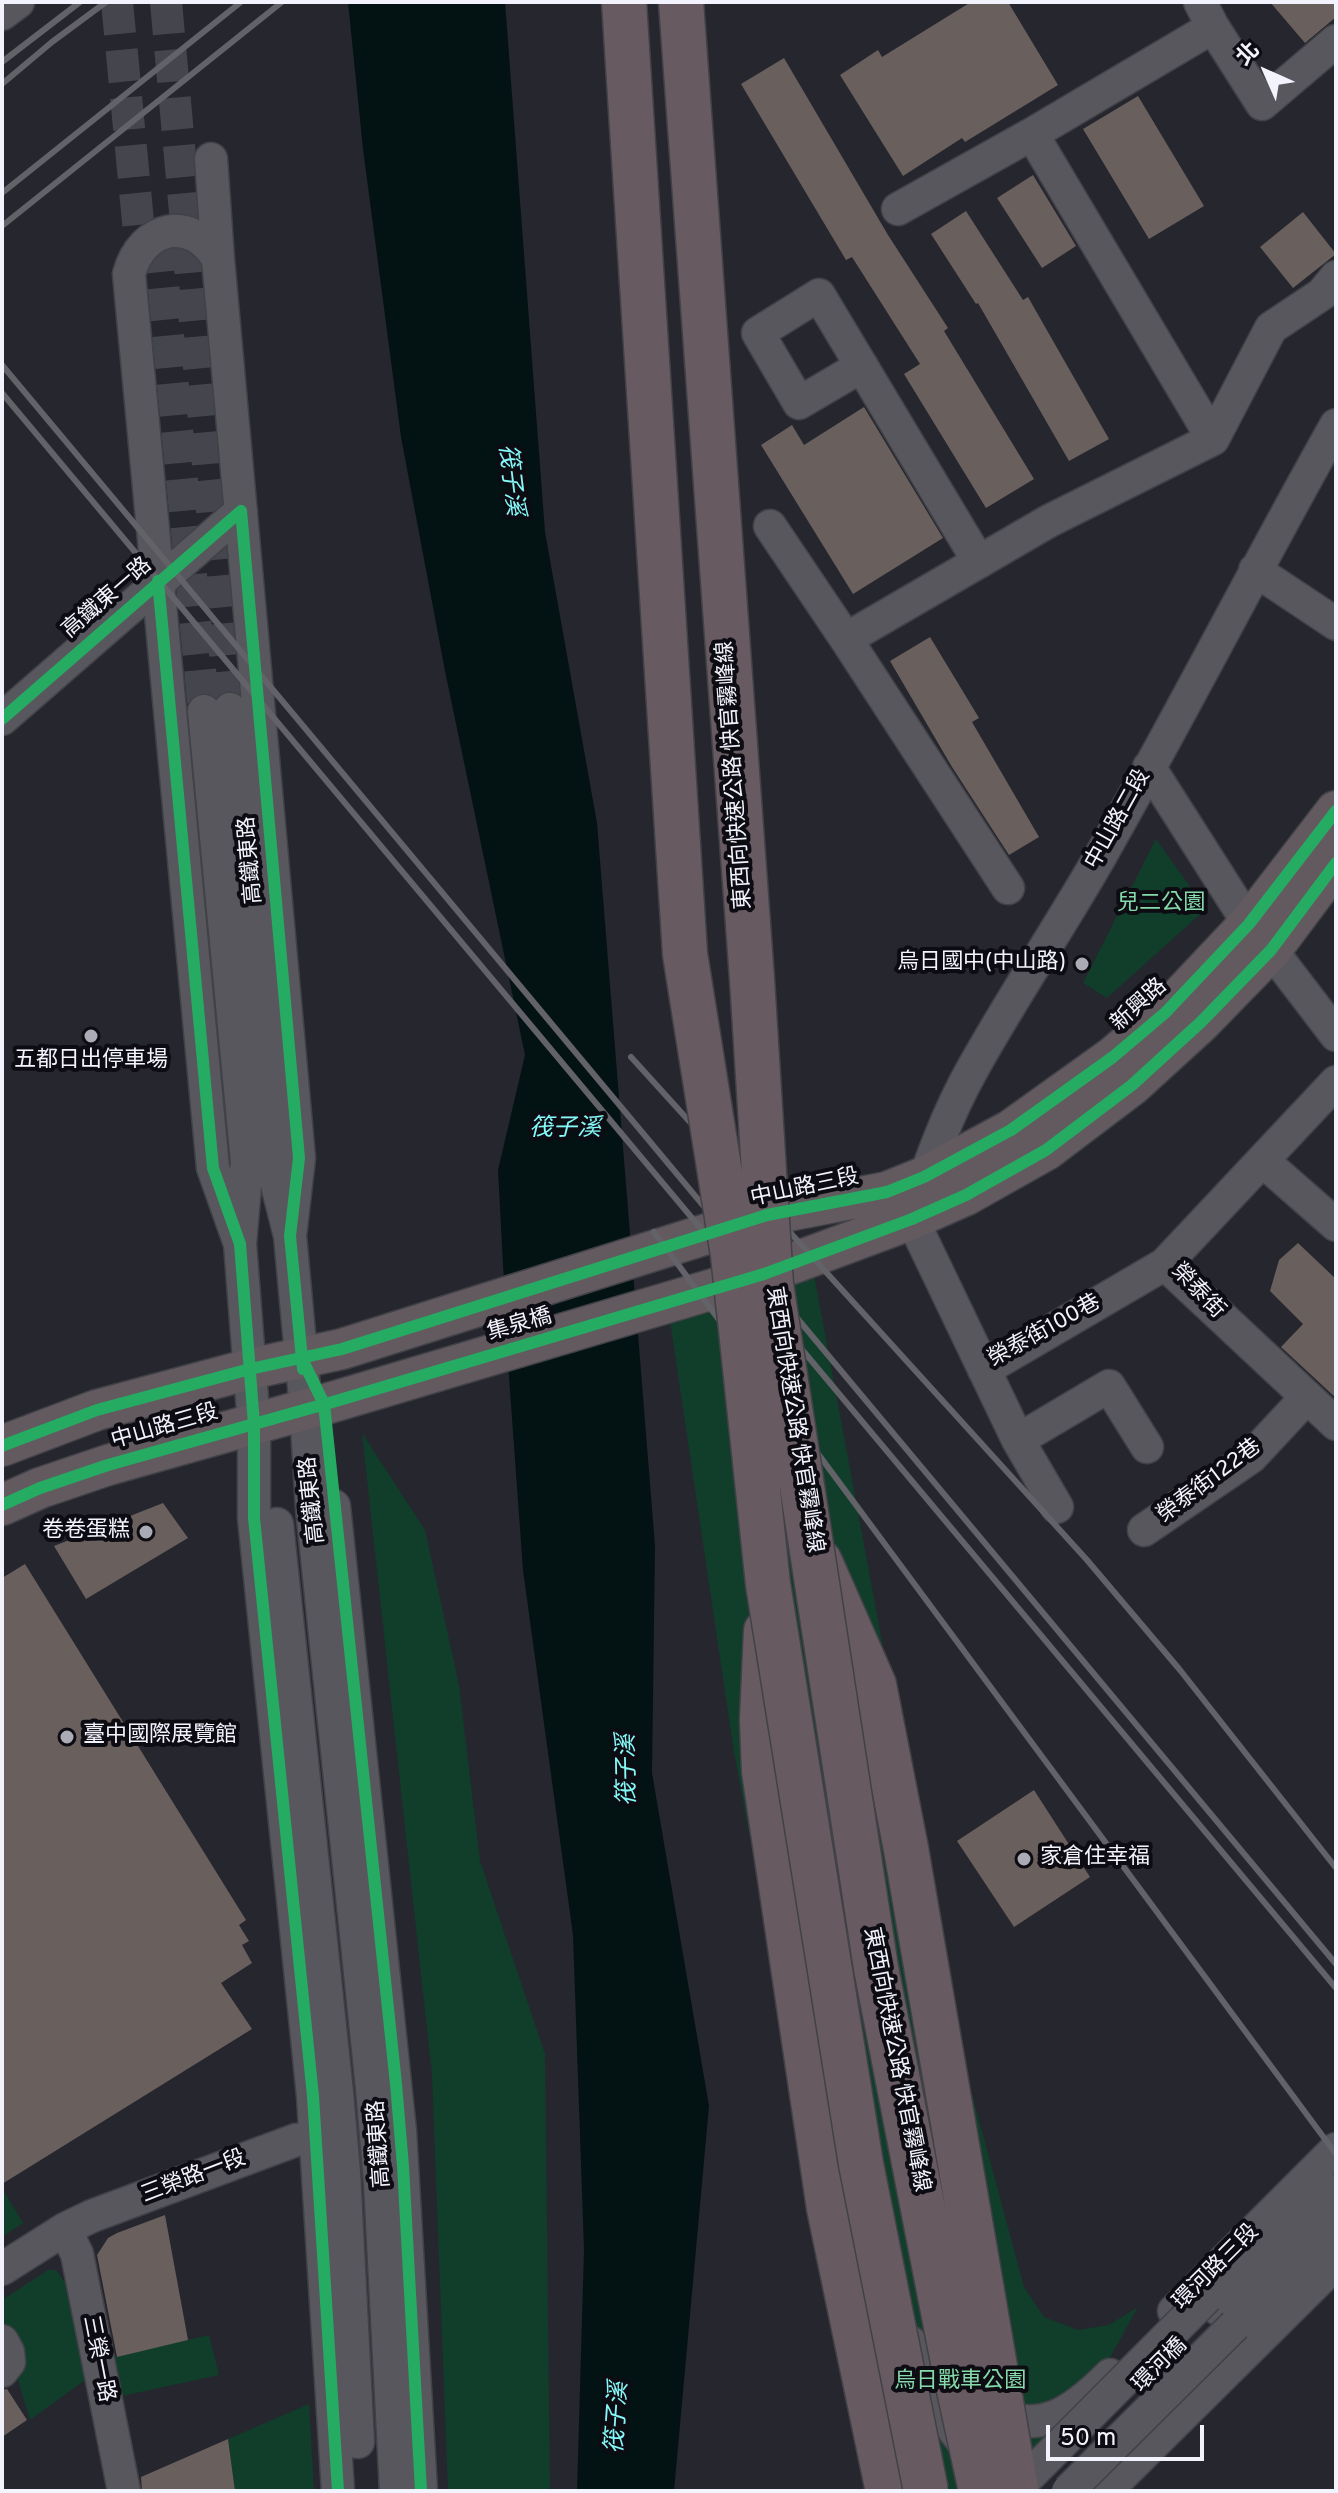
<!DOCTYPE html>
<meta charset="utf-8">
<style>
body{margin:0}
#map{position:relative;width:1338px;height:2493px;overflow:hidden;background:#26262e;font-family:Overpass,"Noto Sans TC",sans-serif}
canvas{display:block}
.frame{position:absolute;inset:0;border:4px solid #f3f3fe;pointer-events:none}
.north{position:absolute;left:1226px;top:32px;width:80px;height:80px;-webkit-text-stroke:6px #0d0c13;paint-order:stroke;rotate:315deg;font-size:22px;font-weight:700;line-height:32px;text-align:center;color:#f3f3fe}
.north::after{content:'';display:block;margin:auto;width:28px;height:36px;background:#f3f3fe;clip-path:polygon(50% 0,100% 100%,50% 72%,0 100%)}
.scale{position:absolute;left:1046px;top:2425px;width:158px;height:36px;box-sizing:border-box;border:4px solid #f3f3fe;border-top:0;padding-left:10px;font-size:24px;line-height:28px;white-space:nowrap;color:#f3f3fe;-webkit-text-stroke:6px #0d0c13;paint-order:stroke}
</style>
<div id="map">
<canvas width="1338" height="2493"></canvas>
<div class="frame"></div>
<div class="north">北</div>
<div class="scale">50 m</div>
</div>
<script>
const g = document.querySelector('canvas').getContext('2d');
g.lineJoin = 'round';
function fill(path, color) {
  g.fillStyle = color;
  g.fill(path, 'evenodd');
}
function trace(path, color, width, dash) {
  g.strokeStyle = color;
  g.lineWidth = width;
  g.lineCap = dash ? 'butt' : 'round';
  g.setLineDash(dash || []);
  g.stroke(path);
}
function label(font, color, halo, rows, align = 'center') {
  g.font = font + ' Overpass,"Noto Sans TC",sans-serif';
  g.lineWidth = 8;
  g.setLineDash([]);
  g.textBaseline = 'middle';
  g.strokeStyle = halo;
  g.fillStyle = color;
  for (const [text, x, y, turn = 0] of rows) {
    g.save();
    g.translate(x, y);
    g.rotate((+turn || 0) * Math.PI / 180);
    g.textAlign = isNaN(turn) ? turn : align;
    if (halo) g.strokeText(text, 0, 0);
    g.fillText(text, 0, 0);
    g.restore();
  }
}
const green = new Path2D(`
 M 1156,839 L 1206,909 L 1107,998 L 1083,983 Z
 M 810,1253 L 952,2020 L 1024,2287 L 1044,2317 L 1078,2330 L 1109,2325 L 1138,2307 L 1036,2491 L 871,2491 L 734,1752 L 668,1307 Z
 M 362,1433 L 425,1530 L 459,1685 L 480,1861 L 545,2054 L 550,2491 L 448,2491 L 432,2075 Z
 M 2,2188 L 23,2223 L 2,2237 Z
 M 48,2270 L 56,2270 L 66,2284 L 85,2380 L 30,2420 L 2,2327 L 2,2300 Z
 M 209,2335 L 219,2375 L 122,2396 L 114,2357 Z
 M 309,2404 L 314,2491 L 235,2491 L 228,2439 Z`);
const water = new Path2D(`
 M 348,2 L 505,2 L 545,532 L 597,823 L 655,1546 L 652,1773 L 709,2106 L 674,2491 L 577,2491 L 584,2250 L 573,1935 L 523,1570 L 509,1377 L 498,1170 L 525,1055 L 445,671 L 401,437 L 363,149 Z`);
const building = new Path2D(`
 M 971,2 L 1008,2 L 1058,85 L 965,142 L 962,138 L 903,176 L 840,75 L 878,50 L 882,57 Z
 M 1270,2 L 1336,2 L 1336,17 L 1305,43 Z
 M 784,58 L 888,235 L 948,328 L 944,331 L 1034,479 L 986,508 L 904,374 L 920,364 L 852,257 L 846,260 L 741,84 Z
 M 1138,96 L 1204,206 L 1149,239 L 1083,129 Z
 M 1033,175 L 1076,246 L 1042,268 L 997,198 Z
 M 966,211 L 1023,300 L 1028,297 L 1109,439 L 1069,461 L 978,303 L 976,304 L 931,234 Z
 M 1303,212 L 1336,254 L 1293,288 L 1260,247 Z
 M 864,407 L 943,538 L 853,594 L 761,445 L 792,425 L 804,445 Z
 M 930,637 L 979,718 L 972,722 L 1039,837 L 1009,855 L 952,767 L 890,661 Z
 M 1298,1243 L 1336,1279 L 1336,1398 L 1281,1347 L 1303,1324 L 1270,1291 L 1279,1260 Z
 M 163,1503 L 188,1538 L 86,1599 L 54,1546 Z
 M 25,1564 L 246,1920 L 239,1925 L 249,1941 L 242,1945 L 252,1963 L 221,1983 L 252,2029 L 2,2184 L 2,1578 Z
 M 1034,1790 L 1090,1877 L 1014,1927 L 957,1841 Z
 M 165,2215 L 188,2340 L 117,2357 L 97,2255 L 108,2238 L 117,2233 Z
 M 7,2389 L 27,2420 L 2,2437 L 2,2390 Z
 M 228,2439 L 235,2491 L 142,2491 L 141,2477 Z`);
const minorTunnel = new Path2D(`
 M 117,2 L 143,274
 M 166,2 L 230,709
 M 159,240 L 204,711`);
const minor = new Path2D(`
 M 2,14 L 18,2
 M 1213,27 L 1262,104 L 1336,41
 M 1032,134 L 1213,27 L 1200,2
 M 211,159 L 218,259
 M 898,209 L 1032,134 L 1213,439
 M 862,366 L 799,403 L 758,333 L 819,295 L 979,562
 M 770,526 L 846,639
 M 1255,570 L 1336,624
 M 230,709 L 271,1161 L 290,1236 L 306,1409 L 312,1509 L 372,2088 L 380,2183 L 396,2491
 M 204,711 L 247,1162 L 240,1244 L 254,1424 L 254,1518 L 313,2096 L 338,2491
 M 2,719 L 241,511
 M 1149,767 L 1249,924
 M 1008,888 L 846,639 L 1049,521 L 1213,439 L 1271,328 L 1322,294 L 1336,277
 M 1271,950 L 1336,1035
 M 1336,1082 L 1165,1264 L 1336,1424
 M 1263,1161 L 1336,1225
 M 240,1244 L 213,1168 L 129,274 C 142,226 191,214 218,259 L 299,1158 L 290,1236
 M 984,1370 L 1165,1264
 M 1018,1440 L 1109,1386 L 1147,1447
 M 334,1506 L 400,2131 L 421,2491
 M 1057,1507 L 1018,1440 L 912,1219 C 926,1170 948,1112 973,1068 C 1013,996 1060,927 1101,855 C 1182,713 1256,567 1336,425
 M 277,1524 L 337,2093 L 344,2172 L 358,2442
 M 1144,1530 L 1251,1457 L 1307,1397
 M 65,2229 L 77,2254 L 124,2491
 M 2,2269 L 65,2229 L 92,2216 L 296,2140 L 337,2136
 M 1218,2309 L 1336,2191
 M 1174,2311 L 1336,2149
 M 1235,2325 L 1336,2224
 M 2,2341 L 8,2352 L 9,2362 L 2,2371
 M 910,2342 C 922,2377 940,2413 963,2442
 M 987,2410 C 1039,2437 1072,2413 1110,2375
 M 1106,2491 L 1336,2263`);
const major = new Path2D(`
 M 2,1446 L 97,1410 L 250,1369 L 342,1349 L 767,1215 L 887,1192 L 924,1177 L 1011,1130 L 1113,1057 L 1165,1013 L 1249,924 L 1336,811
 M 2,1505 L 40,1488 L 108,1465 L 336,1401 L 764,1274 L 912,1219 L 966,1195 L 1046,1150 L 1132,1085 L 1201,1022 L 1271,950 L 1336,863`);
const highway = new Path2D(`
 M 820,1562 L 874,1685 L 906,1849
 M 766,1631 L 762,1720 L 764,1771 L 829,2208 L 888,2491`);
const rail = new Path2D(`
 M 2,62 L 80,2
 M 2,84 L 52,42 L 106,2
 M 2,193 L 241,2
 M 2,226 L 282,2
 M 2,365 L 1336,1964
 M 2,393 L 1336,1988
 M 631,1057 L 1087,1560 L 1180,1670 L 1336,1868
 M 654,1232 L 1336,2154`);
const minorBridge = new Path2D(`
 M 1014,2491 L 1207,2297
 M 1068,2491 L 1235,2325`);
const highwayBridge = new Path2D(`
 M 624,2 L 685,954 L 733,1255 L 768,1584 L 861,2164 L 926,2491
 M 681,2 L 752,979 L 771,1284 L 876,1968 L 953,2362 L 981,2491
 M 906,1849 L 1016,2489`);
const cycleway = new Path2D(`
 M 241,511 L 299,1158 L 290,1236 L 303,1369
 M 158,581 L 213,1168 L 240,1244 L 254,1424 L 254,1518 L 313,2096 L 338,2491
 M 2,719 L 241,511
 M 301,1357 L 324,1404 L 396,2084 L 403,2166 L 421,2491
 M 2,1446 L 97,1410 L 250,1369 L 342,1349 L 767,1215 L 887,1192 L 924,1177 L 1011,1130 L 1113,1057 L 1165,1013 L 1249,924 L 1336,811
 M 2,1505 L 40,1488 L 108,1465 L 336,1401 L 764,1274 L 912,1219 L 966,1195 L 1046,1150 L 1132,1085 L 1201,1022 L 1271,950 L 1336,863`);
const markers = [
 [1082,964,8,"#ababb5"],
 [91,1036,8,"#ababb5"],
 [146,1532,8,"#ababb5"],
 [67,1737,8,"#ababb5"],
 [1024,1859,8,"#ababb5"]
];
const streetNames = [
 ["高鐵東一路",108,599,-41],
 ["東西向快速公路 快官霧峰線",736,775,-94],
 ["中山路二段",1119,820,-61],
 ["高鐵東路",252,860,-95],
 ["新興路",1140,1006,-42],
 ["中山路三段",805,1189,-12],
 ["榮泰街",1197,1292,46],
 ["集泉橋",520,1326,-16],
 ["榮泰街100巷",1045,1332,-29],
 ["東西向快速公路 快官霧峰線",793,1420,81],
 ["中山路三段",165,1428,-16],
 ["榮泰街122巷",1210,1482,-37],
 ["高鐵東路",314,1500,-96],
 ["東西向快速公路 快官霧峰線",895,2060,79],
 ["高鐵東路",381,2144,-94],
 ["三榮路一段",194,2178,-21],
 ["環河路三段",1217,2268,-45],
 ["三榮一路",97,2359,79],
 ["環河橋",1161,2366,-45]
];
const parkNames = [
 ["兒二公園",1161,905],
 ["烏日戰車公園",960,2383]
];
const poiNames = [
 ["烏日國中(中山路)",1066,964],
 ["五都日出停車場",91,1062,"center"],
 ["卷卷蛋糕",130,1532],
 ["臺中國際展覽館",83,1737,"left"],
 ["家倉住幸福",1040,1859,"left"]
];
const waterNames = [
 ["筏子溪",509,480,83],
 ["筏子溪",565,1130],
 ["筏子溪",629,1770,-91],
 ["筏子溪",619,2418,-86]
];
fill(green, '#103e2a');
fill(water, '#031314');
fill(building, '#695f5d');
trace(minorTunnel, '#45454d', 32, [32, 16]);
trace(minor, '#414148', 35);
trace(major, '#414148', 43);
trace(highway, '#414148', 47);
trace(minor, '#57575d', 32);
trace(major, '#625a5f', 40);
trace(highway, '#675b61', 44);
trace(rail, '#626268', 6);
trace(minorBridge, '#414148', 35, []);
trace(highwayBridge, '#414148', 47, []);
trace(minorBridge, '#57575d', 32);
trace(highwayBridge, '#675b61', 44);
trace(cycleway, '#26ab63', 12);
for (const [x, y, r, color] of markers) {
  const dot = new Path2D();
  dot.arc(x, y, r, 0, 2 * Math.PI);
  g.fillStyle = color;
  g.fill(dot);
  trace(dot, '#0d0c13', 3);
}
label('22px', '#f3f3fe', '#0d0c13', streetNames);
label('22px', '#86d9aa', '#0d0c13', parkNames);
label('22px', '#f3f3fe', '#0d0c13', poiNames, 'right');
label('italic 24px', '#85f8f8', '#0d0c13', waterNames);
</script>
